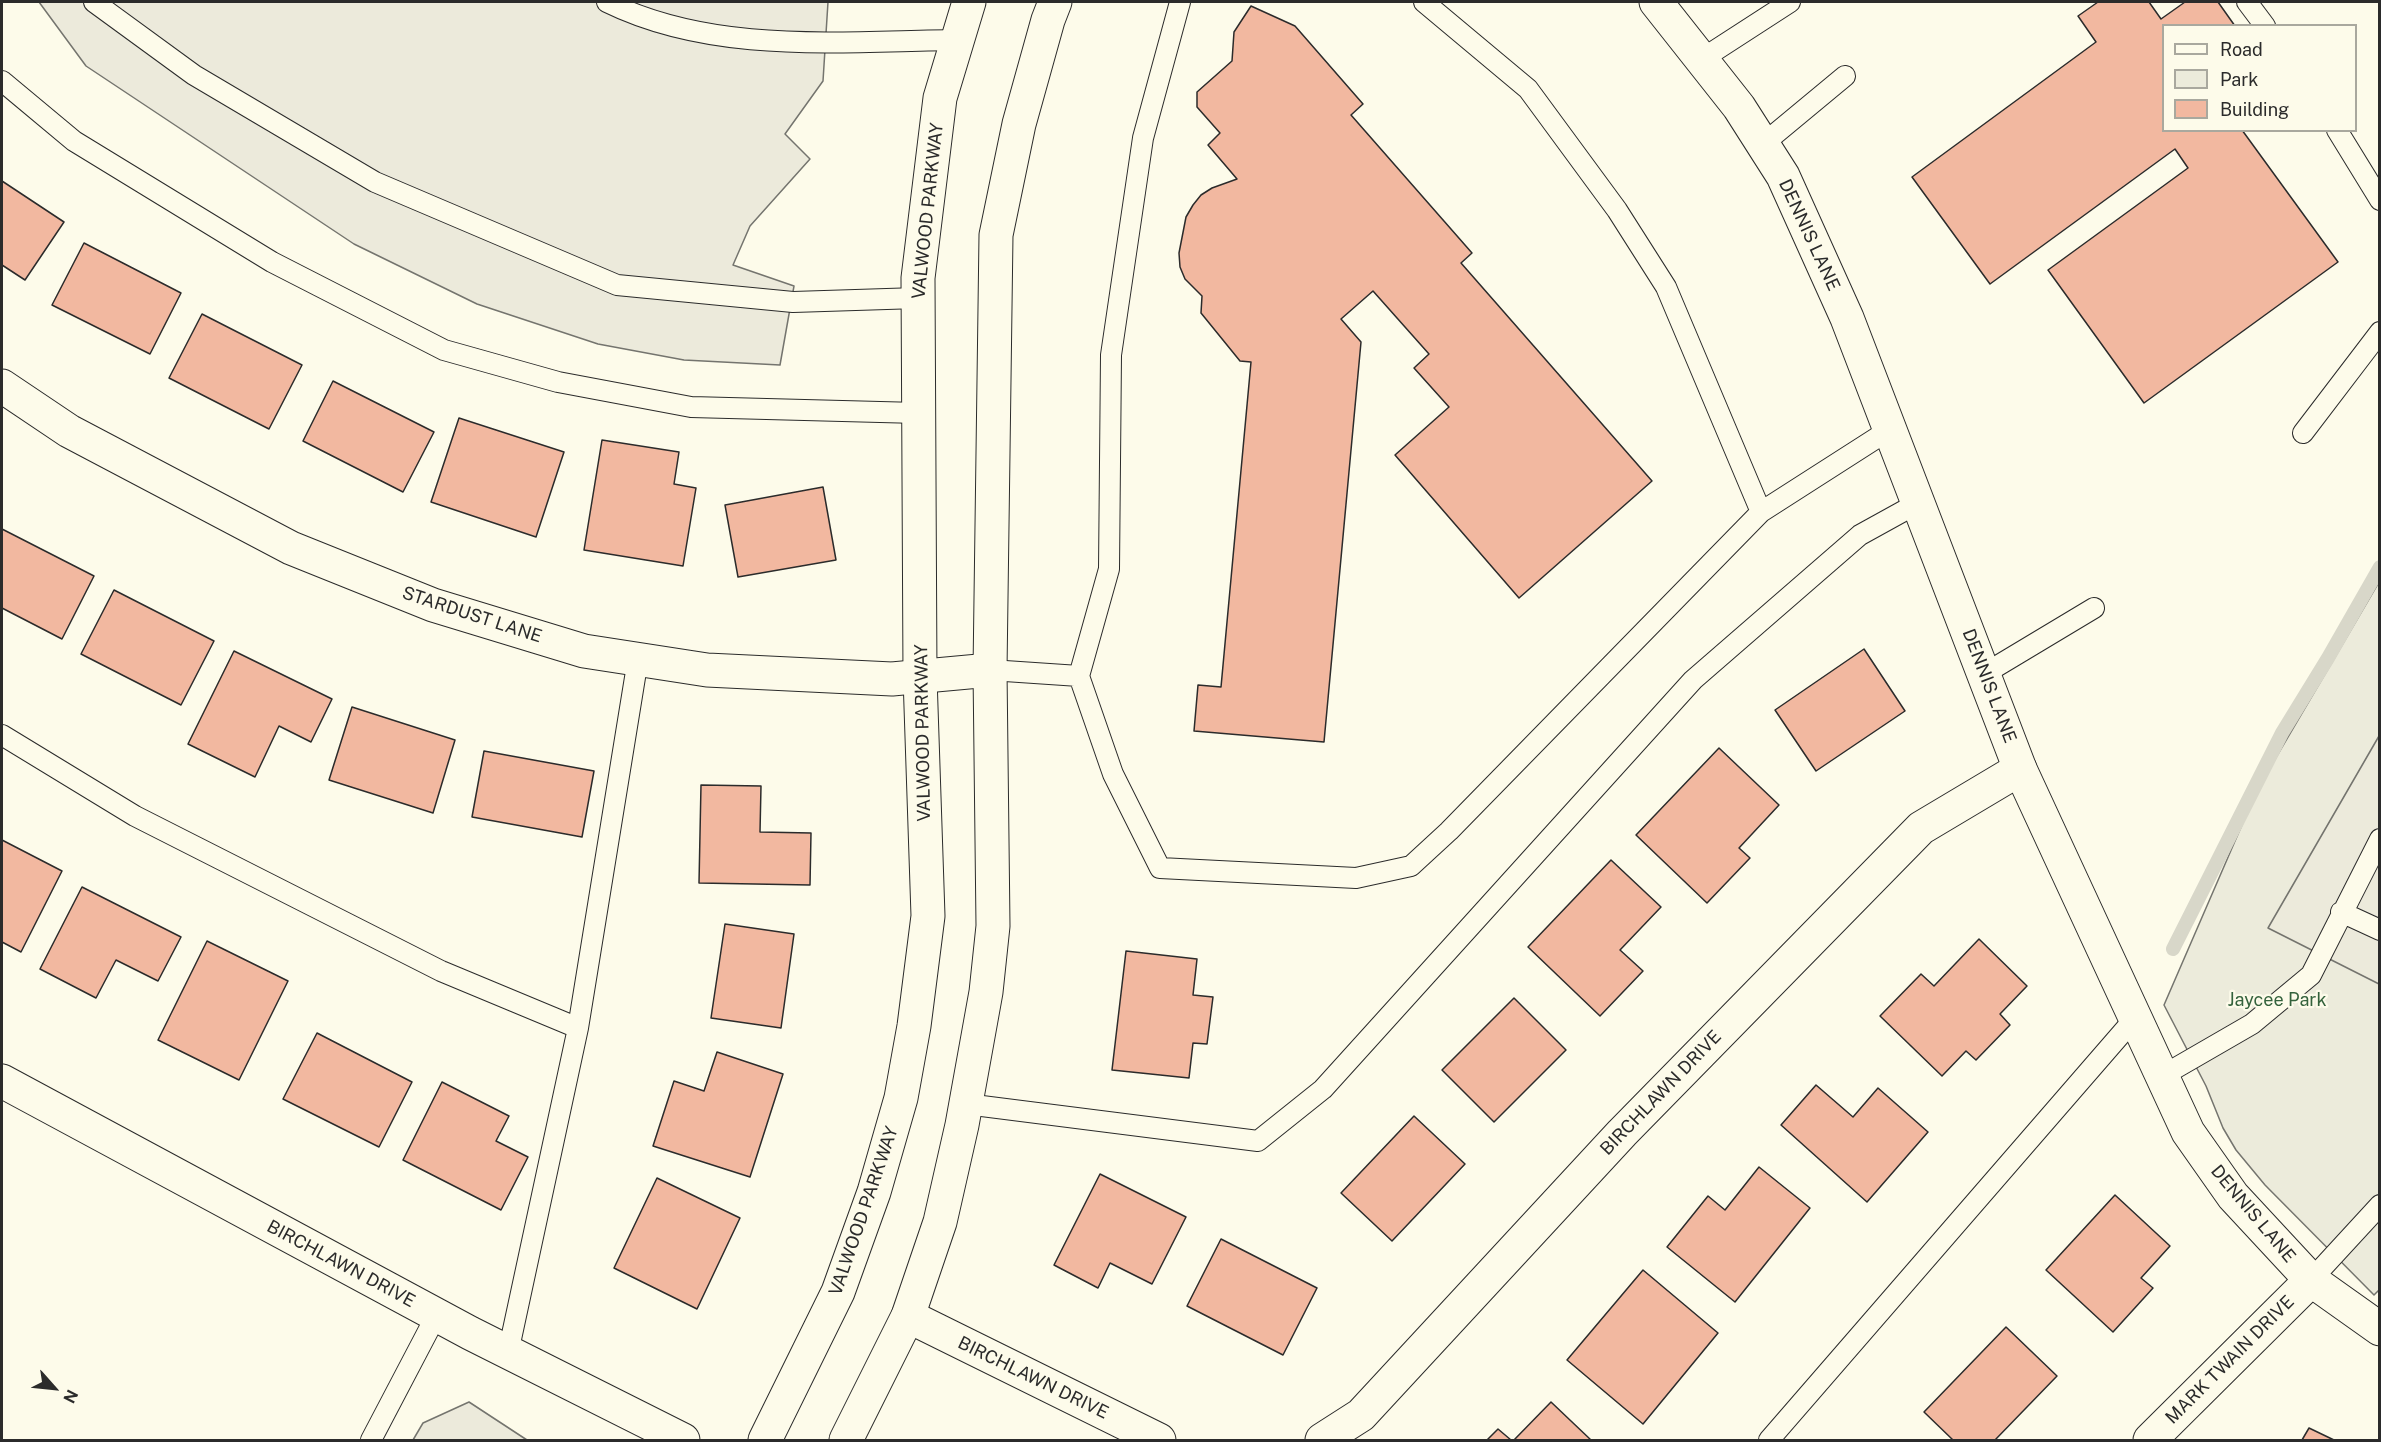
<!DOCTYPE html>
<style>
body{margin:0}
#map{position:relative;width:2381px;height:1442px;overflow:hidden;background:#fdfbea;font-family:"Public Sans",sans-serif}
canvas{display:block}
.frame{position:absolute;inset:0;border:3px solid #2b2b2b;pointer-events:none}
.legend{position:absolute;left:2162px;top:24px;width:195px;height:108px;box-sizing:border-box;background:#fdfbea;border:2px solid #a9a89e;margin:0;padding:8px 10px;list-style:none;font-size:18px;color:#2b2b2b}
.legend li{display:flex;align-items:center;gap:12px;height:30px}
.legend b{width:30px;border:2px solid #a9a89e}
.north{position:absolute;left:24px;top:1358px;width:60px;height:60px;-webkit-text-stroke:4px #fdfbea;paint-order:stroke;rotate:117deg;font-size:16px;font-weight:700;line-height:24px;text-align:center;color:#2b2b2b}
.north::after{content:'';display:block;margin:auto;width:21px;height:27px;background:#2b2b2b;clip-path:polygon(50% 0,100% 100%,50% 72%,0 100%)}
</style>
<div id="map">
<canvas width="2381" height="1442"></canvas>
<div class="frame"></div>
<ul class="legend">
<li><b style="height:8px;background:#fdfbea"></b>Road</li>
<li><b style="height:16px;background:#ecebdb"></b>Park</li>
<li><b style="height:16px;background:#f2b8a0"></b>Building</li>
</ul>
<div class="north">N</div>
</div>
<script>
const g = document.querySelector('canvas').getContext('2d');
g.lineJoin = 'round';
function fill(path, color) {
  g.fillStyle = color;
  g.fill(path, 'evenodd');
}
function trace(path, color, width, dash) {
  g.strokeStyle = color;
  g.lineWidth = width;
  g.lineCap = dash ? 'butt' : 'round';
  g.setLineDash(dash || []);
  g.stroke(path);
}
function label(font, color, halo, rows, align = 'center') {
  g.font = font + ' "Public Sans",sans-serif';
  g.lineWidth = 4.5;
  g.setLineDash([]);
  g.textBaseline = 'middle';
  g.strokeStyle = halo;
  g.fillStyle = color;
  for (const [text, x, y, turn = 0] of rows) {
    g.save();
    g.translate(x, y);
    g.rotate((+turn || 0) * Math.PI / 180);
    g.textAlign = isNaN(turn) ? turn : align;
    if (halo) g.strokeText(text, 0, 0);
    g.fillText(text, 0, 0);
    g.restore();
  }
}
const green = new Path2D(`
 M 2379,582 L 2380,1289 L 2374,1295 L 2265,1185 L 2236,1150 L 2223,1128 L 2206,1086 L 2164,1005 L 2258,788 Z`);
const parking = new Path2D(`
 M 39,2 L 828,2 L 823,81 L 785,134 L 810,159 L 750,226 L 733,265 L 794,286 L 780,365 L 684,360 L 598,344 L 477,304 L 354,244 L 86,66 Z
 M 2379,736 L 2379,984 L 2268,928 Z
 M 469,1402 L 527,1440 L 413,1440 L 423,1423 Z`);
const stream = new Path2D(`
 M 2173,949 L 2282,733 L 2328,658 L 2380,567`);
const building = new Path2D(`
 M 2098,2 L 2149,2 L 2161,19 L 2185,2 L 2218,2 L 2235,26 L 2164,26 L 2164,130 L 2242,130 L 2338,262 L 2144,403 L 2048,270 L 2188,168 L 2175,149 L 1990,284 L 1912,177 L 2096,42 L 2078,16 Z
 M 1251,6 L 1295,26 L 1363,104 L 1351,115 L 1472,253 L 1461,263 L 1652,481 L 1519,598 L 1395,455 L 1449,407 L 1414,368 L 1429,354 L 1373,291 L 1341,319 L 1361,342 L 1324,742 L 1194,731 L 1198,685 L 1221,687 L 1251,362 L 1240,361 L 1201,313 L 1202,296 L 1185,279 L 1180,267 L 1179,253 L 1186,217 L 1193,205 L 1201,195 L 1212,188 L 1237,179 L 1208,145 L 1220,133 L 1197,107 L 1197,92 L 1232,61 L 1234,32 Z
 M 2,181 L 64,222 L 25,280 L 2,265 Z
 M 84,243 L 181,293 L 150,354 L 52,305 Z
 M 202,314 L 302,365 L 269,429 L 169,378 Z
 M 333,381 L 434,432 L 403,492 L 303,441 Z
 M 459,418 L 564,452 L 536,537 L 431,502 Z
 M 602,440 L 679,452 L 674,484 L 696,488 L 683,566 L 584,550 Z
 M 823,487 L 836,560 L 738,577 L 725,505 Z
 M 2,529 L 94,576 L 62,639 L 2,608 Z
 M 114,590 L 214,641 L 181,705 L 81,654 Z
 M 1864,649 L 1905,711 L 1816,771 L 1775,710 Z
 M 234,651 L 332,699 L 311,742 L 279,726 L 255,777 L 188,744 Z
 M 352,707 L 455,740 L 433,813 L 329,780 Z
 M 1719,748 L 1779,805 L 1739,848 L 1750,858 L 1707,903 L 1636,835 Z
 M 484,751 L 594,771 L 582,837 L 472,817 Z
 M 701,785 L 761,786 L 760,832 L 811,833 L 810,885 L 699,883 Z
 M 2,840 L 62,871 L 21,952 L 2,942 Z
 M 1611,860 L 1661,907 L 1620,950 L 1643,971 L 1600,1016 L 1528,947 Z
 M 82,887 L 181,937 L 158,981 L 116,960 L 96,998 L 40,969 Z
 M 725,924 L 794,934 L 781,1028 L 711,1018 Z
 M 1979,939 L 2027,986 L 2000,1014 L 2010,1025 L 1976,1060 L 1966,1051 L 1942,1076 L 1880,1016 L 1921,974 L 1934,986 Z
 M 207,941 L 288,981 L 239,1080 L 158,1040 Z
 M 1126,951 L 1197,959 L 1193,995 L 1213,997 L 1207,1044 L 1193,1043 L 1189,1078 L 1112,1070 Z
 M 1514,998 L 1566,1050 L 1494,1122 L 1442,1070 Z
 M 317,1033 L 412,1082 L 379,1147 L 283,1099 Z
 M 717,1052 L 783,1074 L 750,1177 L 653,1146 L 674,1081 L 704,1091 Z
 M 442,1082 L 509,1116 L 496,1141 L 528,1157 L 501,1210 L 403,1160 Z
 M 1816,1085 L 1853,1117 L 1878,1088 L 1928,1132 L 1867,1202 L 1781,1125 Z
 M 1414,1116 L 1465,1164 L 1392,1241 L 1341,1193 Z
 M 1759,1167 L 1810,1208 L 1735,1302 L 1667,1247 L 1708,1196 L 1725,1210 Z
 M 1100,1174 L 1186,1217 L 1152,1284 L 1110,1263 L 1098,1288 L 1054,1265 Z
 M 657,1178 L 740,1218 L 697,1309 L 614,1268 Z
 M 2115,1195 L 2170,1246 L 2141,1278 L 2153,1288 L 2113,1332 L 2046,1270 Z
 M 1221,1239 L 1317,1288 L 1283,1355 L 1187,1306 Z
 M 1643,1270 L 1718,1333 L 1643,1424 L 1567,1360 Z
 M 2006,1327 L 2057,1376 L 1995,1440 L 1953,1440 L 1924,1412 Z
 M 1551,1402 L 1591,1440 L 1514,1440 Z
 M 2309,1428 L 2334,1440 L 2302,1440 Z
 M 1498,1429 L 1511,1440 L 1487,1440 Z`);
const lane = new Path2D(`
 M 94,2 L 194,75 L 375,182 L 617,285 L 793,302 L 918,298
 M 607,2 C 715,55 842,41 959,40
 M 1180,2 L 1143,138 L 1111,355 L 1109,569 L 1079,676 L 1113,774 L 1160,868 L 1356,878 L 1411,866 L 1449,831 L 1761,512 L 1889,430
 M 1424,2 L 1528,89 L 1617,210 L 1666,287 L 1761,512
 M 2247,2 L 2265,26
 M 1702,59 L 1790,2
 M 2,81 L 74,141 L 272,262 L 444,350 L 558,382 L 691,407 L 918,413
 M 2337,130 L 2380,200
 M 1763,144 L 1845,76
 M 2303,433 L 2380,332
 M 990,670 L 1079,676
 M 1984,674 L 2094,608
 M 2,735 L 135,816 L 441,971 L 578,1028
 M 2341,912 L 2380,930
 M 2162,1076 L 2252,1024 L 2311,975 L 2380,839
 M 966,1104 L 1258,1141 L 1323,1089 L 1693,680 L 1860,535 L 1918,503
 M 2311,1280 L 2380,1205
 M 508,1353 L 578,1028 L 638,659
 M 371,1440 L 436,1316
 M 1769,1440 L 2135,1018`);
const street = new Path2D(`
 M 2,386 L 69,431 L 291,548 L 433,605 L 584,651 L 707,670 L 892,679 L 990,670
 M 2,1081 L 470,1333 L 683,1440
 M 908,1316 L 1159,1440
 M 1322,1440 L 1361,1415 L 1622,1133 L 1921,828 L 2020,769
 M 2150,1440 L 2311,1280`);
const secondary = new Path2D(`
 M 1656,2 L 1739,107 L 1783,176 L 1847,318 L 2020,769 L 2188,1132 L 2233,1196 L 2311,1280 L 2380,1329
 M 765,1440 L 838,1292 L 874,1192 L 901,1098 L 914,1026 L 928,916 L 920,677 L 918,278 L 940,98 L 969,2
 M 846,1440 L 908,1316 L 940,1222 L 962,1125 L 986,992 L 993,926 L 990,670 L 996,235 L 1019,124 L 1048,20 L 1055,2`);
const streetNames = [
 ["VALWOOD PARKWAY",928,211,-84],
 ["DENNIS LANE",1809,235,65],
 ["STARDUST LANE",472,615,18],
 ["DENNIS LANE",1989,686,69],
 ["VALWOOD PARKWAY",923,733,-91],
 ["BIRCHLAWN DRIVE",1661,1093,-46],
 ["VALWOOD PARKWAY",864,1211,-71],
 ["DENNIS LANE",2253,1214,50],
 ["BIRCHLAWN DRIVE",341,1264,28],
 ["MARK TWAIN DRIVE",2230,1360,-45],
 ["BIRCHLAWN DRIVE",1033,1378,26]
];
const parkNames = [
 ["Jaycee Park",2277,1000]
];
fill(green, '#ecebdb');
trace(green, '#74746e', 1.5);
fill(parking, '#eceadb');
trace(parking, '#74746e', 1.5);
trace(stream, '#d8d7c9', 14);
fill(building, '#f2b8a0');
trace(building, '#2b2b2b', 1.5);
trace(lane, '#2b2b2b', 22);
trace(street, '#2b2b2b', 35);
trace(secondary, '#2b2b2b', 35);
trace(lane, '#fdfbea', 20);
trace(street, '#fdfbea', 33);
trace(secondary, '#fdfbea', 33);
label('18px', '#2b2b2b', '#fdfbea', streetNames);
label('18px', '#34623c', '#fdfbea', parkNames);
</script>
